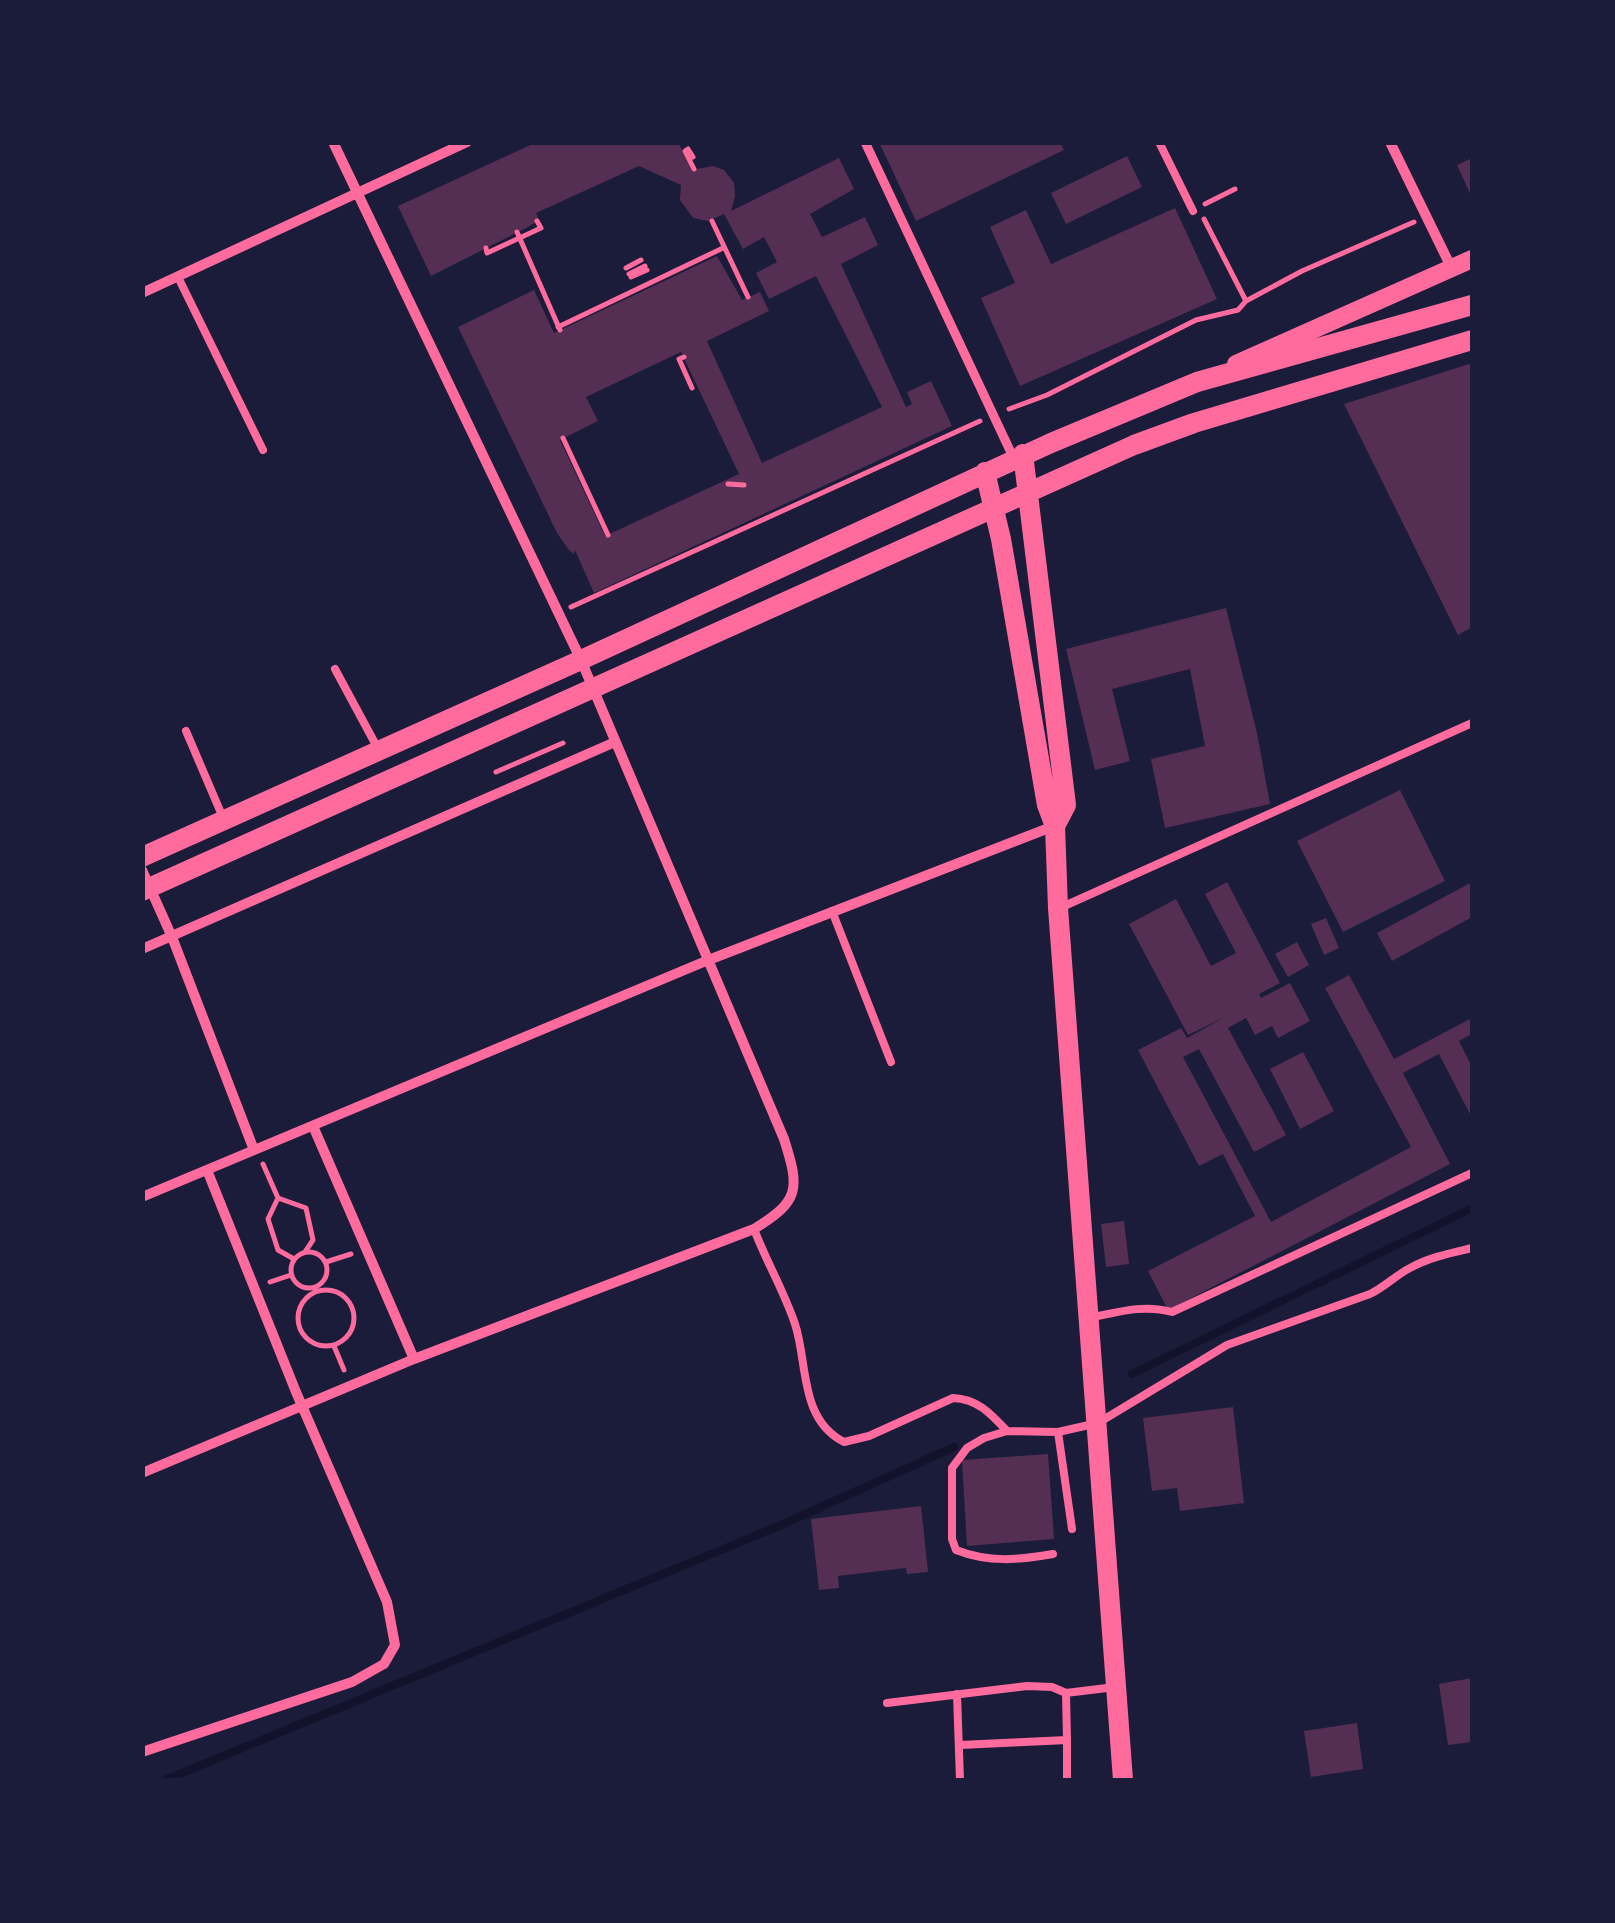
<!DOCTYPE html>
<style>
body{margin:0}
#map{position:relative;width:1615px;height:1923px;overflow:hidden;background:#1b1b3a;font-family:Roboto,sans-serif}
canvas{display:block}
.frame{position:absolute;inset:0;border:145px solid #1b1b3a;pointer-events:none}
</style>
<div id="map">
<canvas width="1615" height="1923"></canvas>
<div class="frame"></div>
</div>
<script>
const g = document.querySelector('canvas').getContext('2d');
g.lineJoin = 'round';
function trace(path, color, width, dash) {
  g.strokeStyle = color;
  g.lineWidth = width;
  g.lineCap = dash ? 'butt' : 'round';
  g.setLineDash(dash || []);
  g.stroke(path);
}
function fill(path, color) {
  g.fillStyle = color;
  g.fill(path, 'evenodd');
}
const stream = new Path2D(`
 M 1132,1374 L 1472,1208
 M 165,1780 L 779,1526 L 954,1447`);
const building = new Path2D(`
 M 537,142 L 678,142 L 692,170 L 713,166 L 724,170 L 734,183 L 735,196 L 731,211 L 839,158 L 854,189 L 810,214 L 822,237 L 865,217 L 878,245 L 841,264 L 906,407 L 912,404 L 907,392 L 931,381 L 952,426 L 594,593 L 575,550 L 574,554 L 569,550 L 557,533 L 458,327 L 534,290 L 554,333 L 717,256 L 742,300 L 760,292 L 769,311 L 707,341 L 762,463 L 882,407 L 816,276 L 769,299 L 756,273 L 777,262 L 764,237 L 743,249 L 724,214 L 708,221 L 693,218 L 680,200 L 681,185 L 639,166 L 536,213 L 539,220 L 528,227 L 431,276 L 398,206 ZM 681,352 L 739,474 L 605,536 L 560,440 L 598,421 L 586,397 Z
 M 879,142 L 1060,142 L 1064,150 L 916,221 Z
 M 1127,156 L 1142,187 L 1066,224 L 1051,193 Z
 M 1472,158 L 1472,198 L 1457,165 Z
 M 1175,208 L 1217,299 L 1020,386 L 981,298 L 1015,283 L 990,227 L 1026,210 L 1051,264 Z
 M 1472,363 L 1472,627 L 1458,635 L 1344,404 Z
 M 1226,608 L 1257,733 L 1270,804 L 1165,828 L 1151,759 L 1205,746 L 1190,669 L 1112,689 L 1130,761 L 1095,770 L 1066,649 Z
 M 1400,790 L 1445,881 L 1343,932 L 1297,841 Z
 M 1227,882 L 1280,983 L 1259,994 L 1261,998 L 1290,983 L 1310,1021 L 1278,1038 L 1272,1026 L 1255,1035 L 1246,1018 L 1228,1028 L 1286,1135 L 1254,1152 L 1199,1049 L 1183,1057 L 1271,1222 L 1411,1147 L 1325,988 L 1349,975 L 1394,1059 L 1472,1018 L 1472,1034 L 1459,1041 L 1472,1067 L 1472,1118 L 1439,1054 L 1403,1073 L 1450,1164 L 1168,1310 L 1148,1271 L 1255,1216 L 1223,1154 L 1199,1166 L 1138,1050 L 1181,1028 L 1187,1038 L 1227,1016 L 1188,1035 L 1129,924 L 1176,899 L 1211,966 L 1236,953 L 1205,894 Z
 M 1472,882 L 1472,917 L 1392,961 L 1377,933 Z
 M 1326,918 L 1339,948 L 1324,955 L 1311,924 Z
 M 1297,942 L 1309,965 L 1288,977 L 1275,954 Z
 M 1303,1052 L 1334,1111 L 1300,1129 L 1270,1069 Z
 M 1124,1221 L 1129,1264 L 1106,1267 L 1101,1224 Z
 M 1233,1407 L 1244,1503 L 1180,1511 L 1177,1488 L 1152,1491 L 1143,1418 Z
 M 1048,1454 L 1054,1539 L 967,1546 L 962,1460 Z
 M 921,1506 L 928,1572 L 907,1574 L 906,1568 L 838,1576 L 839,1588 L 819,1590 L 811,1519 Z
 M 1472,1678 L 1472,1742 L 1448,1745 L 1439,1684 Z
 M 1357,1723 L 1363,1769 L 1311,1777 L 1304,1731 Z`);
const path = new Path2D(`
 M 693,157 L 688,149 L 685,151 L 694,169
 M 1205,204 L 1235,189
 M 1204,219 L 1246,301
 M 712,221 L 748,297
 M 517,232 L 560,330
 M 486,248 L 487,253 L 541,228 L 537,221
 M 626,268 L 641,260
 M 629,274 L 645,266
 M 631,277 L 647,270
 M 558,327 L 723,248
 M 684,357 L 679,359 L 692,388
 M 1009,409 L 1047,395 L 1196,320 L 1238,310 L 1246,301 L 1302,271 L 1414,222
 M 563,438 L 608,535
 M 728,484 L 744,485
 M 571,607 L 980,421
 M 496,772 L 563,743
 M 263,1164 L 278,1198 L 268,1219 L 278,1250 L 294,1259
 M 278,1198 L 306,1208 L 313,1240 L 305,1252
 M291 1270a18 18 0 1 1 36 0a18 18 0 1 1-36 0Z
 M 326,1262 L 351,1254
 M 270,1282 L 291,1275
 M298 1318a28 28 0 1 1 56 0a28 28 0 1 1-56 0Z
 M 334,1346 L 344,1370`);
const service = new Path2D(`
 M 1159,142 L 1193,211
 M 178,277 L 263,450
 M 335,669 L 377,747
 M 186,731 L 224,820
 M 1062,907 L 1472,723
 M 832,911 L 891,1062
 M 754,1229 C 766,1261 784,1291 795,1324 C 808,1363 799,1419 844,1442 L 869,1436 L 953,1398 C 978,1399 991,1414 1007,1431
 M 1089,1318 C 1118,1312 1144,1304 1172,1312 L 1472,1173
 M 1058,1432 L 1072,1529
 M 1053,1554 C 1019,1560 989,1563 956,1550 L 952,1539 L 952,1468 L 967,1448 L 984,1438 L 1007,1431 L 1058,1432 L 1098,1423 L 1227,1345 L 1370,1294 C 1385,1287 1396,1275 1410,1268 C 1430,1257 1451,1253 1472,1248
 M 1066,1693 L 1067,1740
 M 957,1694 L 960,1780
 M 887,1703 L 1027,1686 L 1052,1687 L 1066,1693 L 1115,1687
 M 960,1745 L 1067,1740 L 1067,1780`);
const pedestrian = new Path2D(`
 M 865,142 L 1014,459`);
const minor = new Path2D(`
 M 1390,142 L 1451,267
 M 142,293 L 467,142
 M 142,870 L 172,937 L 254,1150
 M 142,949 L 615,742
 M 313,1126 L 414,1359
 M 142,1197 L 706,961 L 1054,826
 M 142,1473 L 414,1359 L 754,1229 C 800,1201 800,1189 784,1139 L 581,660 L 333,142
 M 142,1752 L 352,1682 L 384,1664 L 395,1645 L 387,1602 L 296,1392 L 207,1170`);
const tertiary = new Path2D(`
 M 1236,364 L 1472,259`);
const secondary = new Path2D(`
 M 1023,454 L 1066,805 L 1055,826
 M 985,472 L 1001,539 L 1047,805 L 1055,826 L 1058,908 L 1123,1780
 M 142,857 L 581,660 L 1051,443 L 1197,382 L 1472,305
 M 142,891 L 1134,445 L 1194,423 L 1472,340`);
trace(stream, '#12122b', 8);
fill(building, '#542f53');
trace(path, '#ff6b9d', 5);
trace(service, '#ff6b9d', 8);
trace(pedestrian, '#ff6b9d', 9);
trace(minor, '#ff6b9d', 10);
trace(tertiary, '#ff6b9d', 18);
trace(secondary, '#ff6b9d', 20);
</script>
